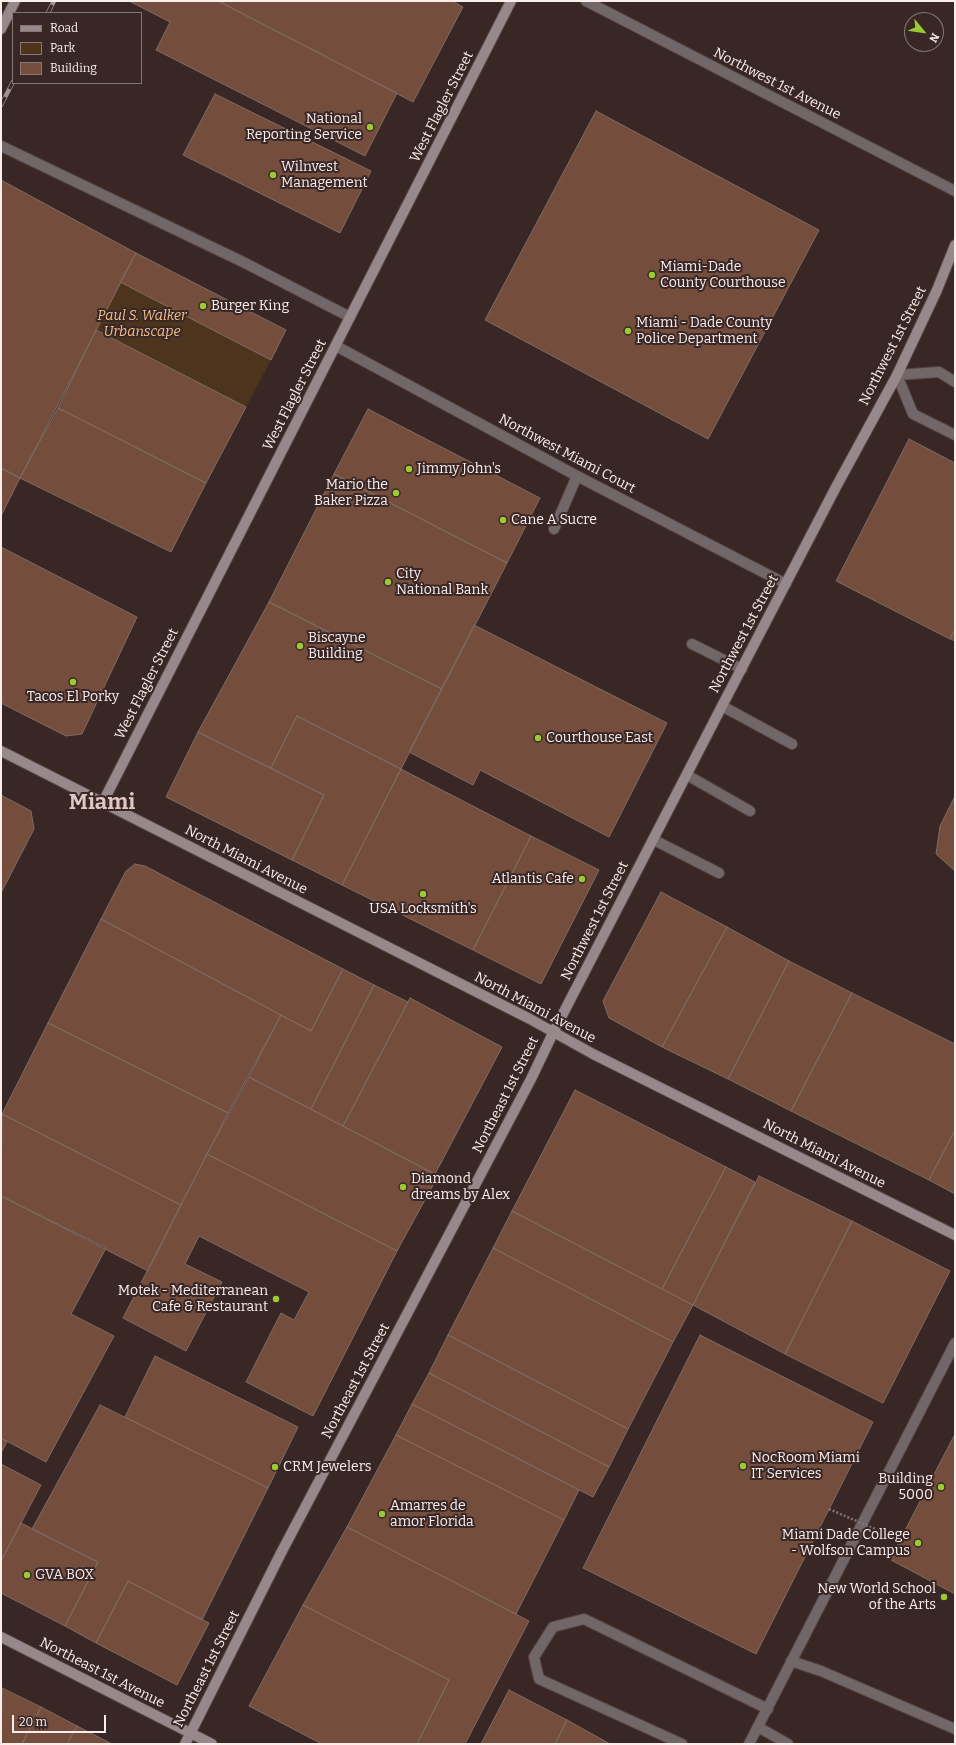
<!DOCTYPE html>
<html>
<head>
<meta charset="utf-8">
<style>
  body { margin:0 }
  #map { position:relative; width:956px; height:1745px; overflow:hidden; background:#392726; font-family:Bitter,serif }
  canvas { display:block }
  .frame { position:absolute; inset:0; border:2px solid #faeeed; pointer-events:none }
  .legend { position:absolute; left:12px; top:12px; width:130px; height:72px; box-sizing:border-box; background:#392726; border:1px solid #867776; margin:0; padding:5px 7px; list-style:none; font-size:12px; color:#faeeed }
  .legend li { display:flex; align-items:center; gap:8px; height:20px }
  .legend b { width:20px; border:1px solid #867776 }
  .north { position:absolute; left:904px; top:12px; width:40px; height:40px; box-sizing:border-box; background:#392726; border:1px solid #867776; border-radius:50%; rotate:119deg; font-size:11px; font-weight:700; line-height:16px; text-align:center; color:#faeeed }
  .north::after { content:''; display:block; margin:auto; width:14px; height:18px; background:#9bcb33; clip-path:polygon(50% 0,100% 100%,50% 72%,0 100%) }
  .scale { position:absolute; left:12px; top:1715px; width:94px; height:18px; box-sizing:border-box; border:2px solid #faeeed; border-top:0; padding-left:5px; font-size:12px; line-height:14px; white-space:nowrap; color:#faeeed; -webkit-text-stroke:3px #392726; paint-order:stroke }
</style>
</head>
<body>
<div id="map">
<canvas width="956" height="1745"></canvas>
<div class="frame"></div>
<ul class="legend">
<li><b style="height:5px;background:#97888b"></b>Road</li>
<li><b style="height:11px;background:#4d351d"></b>Park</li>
<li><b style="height:11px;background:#744d3d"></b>Building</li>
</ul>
<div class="north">N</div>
<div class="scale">20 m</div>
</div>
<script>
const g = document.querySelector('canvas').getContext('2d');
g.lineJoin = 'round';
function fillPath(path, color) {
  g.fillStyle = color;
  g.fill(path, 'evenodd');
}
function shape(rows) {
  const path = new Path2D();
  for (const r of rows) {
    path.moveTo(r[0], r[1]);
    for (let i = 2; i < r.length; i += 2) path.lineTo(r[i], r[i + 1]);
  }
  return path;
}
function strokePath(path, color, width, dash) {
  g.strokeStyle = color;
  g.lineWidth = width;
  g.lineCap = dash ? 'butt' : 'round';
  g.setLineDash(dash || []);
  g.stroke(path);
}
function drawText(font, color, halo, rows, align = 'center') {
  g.font = font + ' Bitter,serif';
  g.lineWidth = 4;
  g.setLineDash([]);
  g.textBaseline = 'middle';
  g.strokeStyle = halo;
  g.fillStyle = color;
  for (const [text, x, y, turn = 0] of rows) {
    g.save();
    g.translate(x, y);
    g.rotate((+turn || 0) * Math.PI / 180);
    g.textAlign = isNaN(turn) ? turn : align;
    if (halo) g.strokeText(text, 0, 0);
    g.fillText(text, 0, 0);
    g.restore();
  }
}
const green = shape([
  [120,282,271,360,246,407,96,330]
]);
const building = shape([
  [129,1,218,1,397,93,365,156,156,50,170,22,129,1],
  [218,1,452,1,463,7,413,102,218,1],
  [215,94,371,171,340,233,183,155,215,94],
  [596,111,819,230,708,439,485,320,596,111],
  [1,180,136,253,20,478,1,468,1,180],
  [136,253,286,330,271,360,120,282,136,253],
  [96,330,246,407,206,483,58,408,96,330],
  [58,408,206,483,171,552,20,478,58,408],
  [368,409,540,498,507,563,334,474,368,409],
  [909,439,955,463,955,629,950,639,836,581,909,439],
  [1,468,20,478,1,516,1,468],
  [334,474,507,563,442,689,269,602,334,474],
  [1,547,137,617,82,734,66,736,1,703,1,547],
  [269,602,442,689,401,769,297,716,271,768,198,732,269,602],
  [474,625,667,723,609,837,480,770,473,785,409,752,474,625],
  [955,629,955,641,950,639,955,629],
  [297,716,401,769,342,885,292,860,324,795,271,768,297,716],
  [198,732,324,795,292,860,166,797,198,732],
  [401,769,531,836,473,950,342,885,401,769],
  [1,795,31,811,34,829,1,893,1,795],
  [955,796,955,871,936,854,940,826,955,796],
  [531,836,599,870,541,984,473,950,531,836],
  [135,864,145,866,343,969,311,1031,101,919,126,871,135,864],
  [661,892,727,927,662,1047,609,1018,603,1001,661,892],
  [101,919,281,1015,228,1113,48,1023,101,919],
  [727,927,789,961,728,1079,662,1047,727,927],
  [789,961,852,993,791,1111,728,1079,789,961],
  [343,969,374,985,311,1109,249,1077,281,1015,311,1031,343,969],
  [374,985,408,1002,343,1126,311,1109,374,985],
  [852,993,955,1044,955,1130,929,1180,791,1111,852,993],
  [410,998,502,1047,435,1174,343,1126,410,998],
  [48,1023,228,1113,181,1205,2,1114,48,1023],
  [249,1077,438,1176,397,1251,207,1154,249,1077],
  [575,1090,726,1167,662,1289,512,1211,575,1090],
  [2,1114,181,1205,148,1271,1,1196,2,1114],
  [955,1130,955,1194,929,1180,955,1130],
  [207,1154,397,1251,313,1416,246,1382,281,1313,294,1320,309,1292,199,1236,185,1264,222,1282,186,1351,123,1318,207,1154],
  [726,1167,755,1182,693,1305,662,1289,726,1167],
  [759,1176,852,1221,785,1354,693,1305,759,1176],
  [1,1196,106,1248,71,1314,114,1336,46,1462,1,1438,1,1196],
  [512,1211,693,1305,673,1342,493,1248,512,1211],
  [852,1221,950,1271,883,1403,785,1354,852,1221],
  [493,1248,673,1342,628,1429,448,1335,493,1248],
  [448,1335,628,1429,609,1467,429,1373,448,1335],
  [700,1335,873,1422,756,1654,583,1568,700,1335],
  [155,1356,298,1427,268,1488,125,1417,155,1356],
  [429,1373,609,1467,593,1497,412,1404,429,1373],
  [412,1404,579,1490,564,1520,396,1435,412,1404],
  [100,1405,268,1488,202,1620,128,1581,96,1643,65,1626,98,1562,32,1529,100,1405],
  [955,1434,955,1594,891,1560,900,1540,955,1434],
  [396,1435,564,1520,516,1614,347,1527,396,1435],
  [1,1438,7,1442,1,1453,1,1438],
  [1,1464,41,1485,1,1561,1,1464],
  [21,1523,98,1562,65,1626,1,1593,1,1561,21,1523],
  [347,1527,529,1621,465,1744,417,1744,449,1680,303,1605,347,1527],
  [128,1581,209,1623,177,1685,96,1643,128,1581],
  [303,1605,449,1680,417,1744,322,1744,249,1706,303,1605],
  [2,1688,41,1707,22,1744,1,1744,2,1688],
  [509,1690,567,1720,555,1744,481,1744,509,1690],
  [41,1707,77,1726,67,1744,22,1744,41,1707],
  [567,1720,610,1744,555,1744,567,1720],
  [77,1726,112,1744,67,1744,77,1726]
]);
const service = shape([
  [1,146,243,262,350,317],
  [554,529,577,476],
  [692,644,742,669],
  [722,706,792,744],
  [687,775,750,811],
  [654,840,719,873],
  [791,1661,821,1671,955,1729],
  [758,1727,788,1744],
  [682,1744,539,1679,534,1657,553,1627,584,1619,768,1709]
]);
const minor = shape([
  [336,346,577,476,786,584]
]);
const tertiary = shape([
  [586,1,955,191],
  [955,382,939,372,897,375,913,414,955,435],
  [749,1744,955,1343]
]);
const secondary = shape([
  [1,29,15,1],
  [1,751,530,1019,593,1054,955,1235],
  [103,802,511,1],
  [1,1637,212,1744],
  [185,1744,281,1553,531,1079,553,1033,722,706,836,487,897,375,937,290,955,245]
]);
const rail = shape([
  [48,13,54,1],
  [1,105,13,82]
]);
const pathBridge = shape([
  [829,1509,900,1540]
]);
const markers = [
  [370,127,4,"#9bcb33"],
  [273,175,4,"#9bcb33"],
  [652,275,4,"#9bcb33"],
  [203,306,4,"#9bcb33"],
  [628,331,4,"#9bcb33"],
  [409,469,4,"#9bcb33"],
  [396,493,4,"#9bcb33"],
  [503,520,4,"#9bcb33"],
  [388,582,4,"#9bcb33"],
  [300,646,4,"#9bcb33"],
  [73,682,4,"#9bcb33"],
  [538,738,4,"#9bcb33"],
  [582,879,4,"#9bcb33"],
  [423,894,4,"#9bcb33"],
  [403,1187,4,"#9bcb33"],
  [276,1299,4,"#9bcb33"],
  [743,1466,4,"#9bcb33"],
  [275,1467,4,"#9bcb33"],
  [941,1487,4,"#9bcb33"],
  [382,1514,4,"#9bcb33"],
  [918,1543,4,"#9bcb33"],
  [27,1575,4,"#9bcb33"],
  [944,1597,4,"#9bcb33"]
];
const streetNames = [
  ["Northwest 1st Avenue",777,84,27],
  ["West Flagler Street",442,107,-63],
  ["Northwest 1st Street",893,346,-63],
  ["West Flagler Street",295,395,-63],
  ["Northwest Miami Court",567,454,28],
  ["Northwest 1st Street",744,634,-62],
  ["West Flagler Street",147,684,-63],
  ["North Miami Avenue",246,860,27],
  ["Northwest 1st Street",595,921,-63],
  ["North Miami Avenue",535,1008,28],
  ["Northeast 1st Street",506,1095,-63],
  ["North Miami Avenue",824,1154,27],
  ["Northeast 1st Street",356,1381,-62],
  ["Northeast 1st Street",207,1669,-63],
  ["Northeast 1st Avenue",102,1673,27]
];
const poiNames = [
  ["National",362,119,"right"],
  ["Reporting Service",362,135,"right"],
  ["Wilnvest",281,167],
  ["Management",281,183],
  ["Miami-Dade",660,267],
  ["County Courthouse",660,283],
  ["Burger King",211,306],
  ["Miami - Dade County",636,323],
  ["Police Department",636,339],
  ["Jimmy John's",417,469],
  ["Mario the",388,485,"right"],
  ["Baker Pizza",388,501,"right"],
  ["Cane A Sucre",511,520],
  ["City",396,574],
  ["National Bank",396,590],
  ["Biscayne",308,638],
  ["Building",308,654],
  ["Tacos El Porky",73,697,"center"],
  ["Courthouse East",546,738],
  ["Atlantis Cafe",574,879,"right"],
  ["USA Locksmith's",423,909,"center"],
  ["Diamond",411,1179],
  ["dreams by Alex",411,1195],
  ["Motek - Mediterranean",268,1291,"right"],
  ["Cafe & Restaurant",268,1307,"right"],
  ["NocRoom Miami",751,1458],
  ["IT Services",751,1474],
  ["CRM Jewelers",283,1467],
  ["Building",933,1479,"right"],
  ["5000",933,1495,"right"],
  ["Amarres de",390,1506],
  ["amor Florida",390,1522],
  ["Miami Dade College",910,1535,"right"],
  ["- Wolfson Campus",910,1551,"right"],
  ["GVA BOX",35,1575],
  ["New World School",936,1589,"right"],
  ["of the Arts",936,1605,"right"]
];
const parkNames = [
  ["Paul S. Walker",142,316],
  ["Urbanscape",142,332]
];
const townNames = [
  ["Miami",102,803]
];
fillPath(green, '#4d351d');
fillPath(building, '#744d3d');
strokePath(building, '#7f6c64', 1);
strokePath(service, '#544342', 12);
strokePath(minor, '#544342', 12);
strokePath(tertiary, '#544342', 12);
strokePath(secondary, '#544342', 12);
strokePath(service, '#716769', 10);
strokePath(minor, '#716769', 10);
strokePath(tertiary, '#716769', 10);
strokePath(secondary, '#97888b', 10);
strokePath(rail, '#a09291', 4.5);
strokePath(rail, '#392726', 3, [9]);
strokePath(pathBridge, '#837473', 2.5, [2, 2]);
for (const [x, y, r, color] of markers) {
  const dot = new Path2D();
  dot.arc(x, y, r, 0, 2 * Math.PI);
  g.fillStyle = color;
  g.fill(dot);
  strokePath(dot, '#392726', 1.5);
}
drawText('14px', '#faeeed', '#392726', streetNames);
drawText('14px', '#faeeed', '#392726', poiNames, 'left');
drawText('italic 14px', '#f3be8d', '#392726', parkNames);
drawText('bold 22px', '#dfc7c5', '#392726', townNames);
</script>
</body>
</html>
